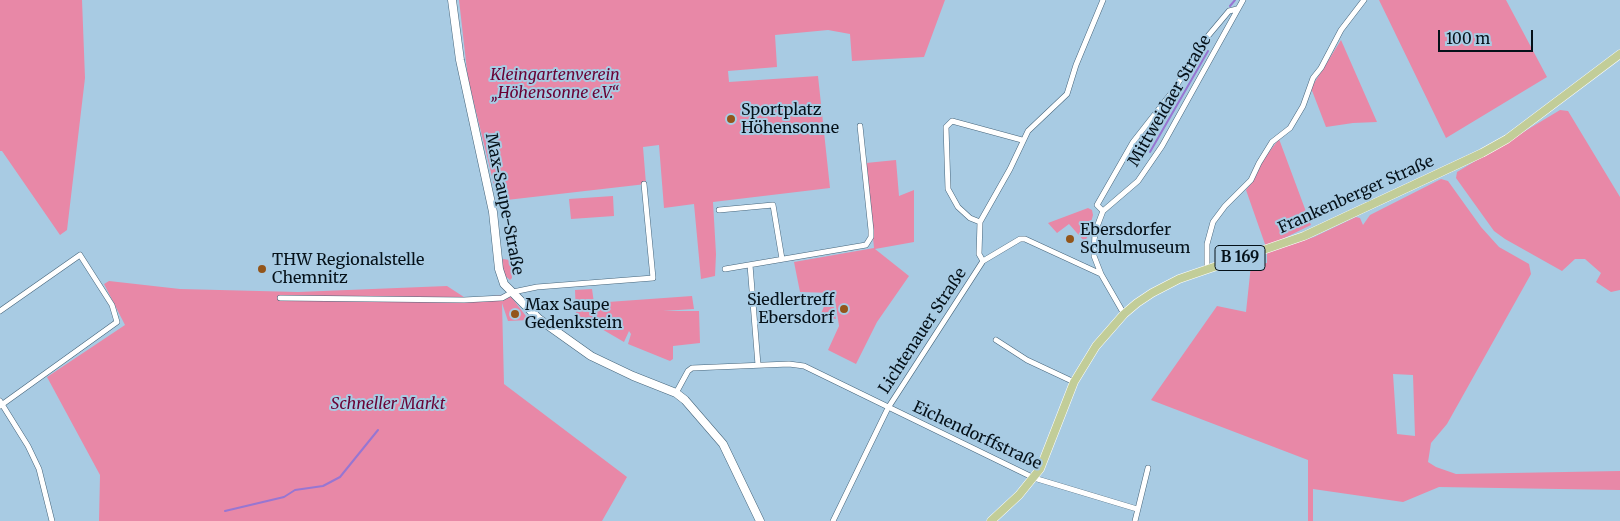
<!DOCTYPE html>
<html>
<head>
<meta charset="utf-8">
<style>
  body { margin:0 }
  #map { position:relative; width:1620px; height:521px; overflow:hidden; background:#a8cbe3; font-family:Merriweather,serif }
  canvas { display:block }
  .scale { position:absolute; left:1438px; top:30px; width:95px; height:22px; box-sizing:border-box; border:2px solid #051119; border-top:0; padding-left:6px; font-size:15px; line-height:18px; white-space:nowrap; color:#051119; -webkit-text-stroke:4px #a8cbe3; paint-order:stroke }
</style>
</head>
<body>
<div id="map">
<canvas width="1620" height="521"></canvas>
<div class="scale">100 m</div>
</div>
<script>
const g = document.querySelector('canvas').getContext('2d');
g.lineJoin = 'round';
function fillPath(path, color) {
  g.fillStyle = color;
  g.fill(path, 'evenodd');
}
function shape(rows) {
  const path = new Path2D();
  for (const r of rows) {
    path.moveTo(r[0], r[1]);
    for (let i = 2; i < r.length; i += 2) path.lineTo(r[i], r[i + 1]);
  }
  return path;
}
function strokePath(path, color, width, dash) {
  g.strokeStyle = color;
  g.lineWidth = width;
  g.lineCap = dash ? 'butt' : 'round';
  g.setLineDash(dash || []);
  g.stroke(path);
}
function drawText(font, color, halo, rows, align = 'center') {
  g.font = font + ' Merriweather,serif';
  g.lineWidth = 4;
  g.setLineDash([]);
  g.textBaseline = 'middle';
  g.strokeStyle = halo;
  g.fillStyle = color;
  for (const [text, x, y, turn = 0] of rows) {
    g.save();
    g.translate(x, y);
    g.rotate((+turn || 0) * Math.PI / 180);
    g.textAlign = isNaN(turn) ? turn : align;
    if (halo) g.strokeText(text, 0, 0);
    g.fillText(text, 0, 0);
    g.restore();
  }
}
const green = shape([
  [0,0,82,0,85,78,67,230,60,235,2,151,0,151],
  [459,0,945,0,924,57,852,61,850,34,828,30,775,35,777,67,728,71,729,82,818,76,830,188,713,202,716,254,715,276,701,279,694,204,664,208,659,145,643,147,646,184,498,201,468,79],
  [1379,0,1506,0,1547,77,1446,138],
  [1341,40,1377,122,1353,123,1326,127,1311,88],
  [1560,110,1568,111,1620,197,1620,290,1611,292,1596,282,1601,273,1585,259,1575,259,1562,271,1505,239,1494,231,1456,178,1457,172],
  [1279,139,1311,225,1266,247,1246,190,1253,181,1259,165],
  [896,160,899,196,914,190,914,242,875,249,909,276,877,322,856,364,828,350,839,326,834,293,800,292,794,262,874,248,866,163],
  [1441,179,1448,181,1481,227,1499,247,1529,264,1531,274,1447,424,1431,443,1428,462,1436,467,1456,474,1620,471,1620,490,1439,487,1403,502,1313,489,1313,521,1308,521,1308,460,1151,400,1217,306,1246,312,1251,265,1267,263,1267,253,1314,237,1356,217,1360,218,1363,225,1370,215],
  [1393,374,1413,375,1415,436,1397,434],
  [613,196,614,216,571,219,569,199],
  [1088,208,1092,210,1093,215,1087,238,1084,241,1069,224,1057,233,1048,223],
  [503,259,510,260,512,278,510,280,503,274,501,262],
  [109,281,180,289,298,292,447,286,467,299,509,294,529,320,508,321,502,303,504,384,627,477,602,521,99,521,100,475,47,377,125,325,104,284],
  [592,289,594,303,692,296,694,309,663,311,699,311,700,343,673,346,673,359,670,361,628,344,631,334,629,331,624,342,576,314,575,290],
  [825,304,834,307,836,319,820,316]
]);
const stream = shape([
  [1230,6,1235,0],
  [1150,152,1208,51],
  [225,511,284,497,295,490,323,486,340,477,378,430]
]);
const street = shape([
  [719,210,773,205,782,259],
  [1103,211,1097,205,1133,142,1173,91,1208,36,1229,11,1237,9],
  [980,222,970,218,958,207,948,189,946,127,952,121,1022,140],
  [983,261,979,254,980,222,1010,169,1028,131,1067,94,1076,65,1103,0],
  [750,265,758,365],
  [725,269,866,245,871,237,871,230,860,126],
  [1207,269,1207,244,1213,222,1225,206,1251,180,1259,163,1272,142,1290,128,1303,106,1313,78,1321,68,1341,30,1364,0],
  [280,298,464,300,502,298,513,292,537,287,653,278,644,184],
  [0,311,80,255,112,305,117,322,0,406],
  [1124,314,1101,274,1094,256,1095,232,1103,211,1138,181,1162,146,1243,0],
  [996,340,1027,360,1074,382],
  [676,393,688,371,692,368,789,364,804,366,1034,478,1137,509],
  [0,401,28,446,39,469,52,521],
  [833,521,888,408,983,261,1020,239,1025,239,1101,274],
  [1135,521,1148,468]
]);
const secondary = shape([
  [452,0,460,60,493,212,499,269,504,284,539,319,591,356,633,376,676,393,685,400,723,444,760,521]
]);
const primary = shape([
  [991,521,1019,495,1040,469,1074,382,1096,346,1124,314,1137,303,1152,293,1179,279,1304,236,1482,153,1507,139,1620,54]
]);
const markers = [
  [731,119,5,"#93551a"],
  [1070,239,5,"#93551a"],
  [262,269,5,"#93551a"],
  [844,309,5,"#93551a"],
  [515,314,5,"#93551a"]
];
const shields = [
  [1240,258,50]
];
const shieldNames = [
  ["B 169",1240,258]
];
const parkNames = [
  ["Kleingartenverein",555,75],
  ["„Höhensonne e.V.“",555,93],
  ["Schneller Markt",388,404]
];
const streetNames = [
  ["Mittweidaer Straße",1170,101,-60],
  ["Frankenberger Straße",1356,195,-24],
  ["Max-Saupe-Straße",504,204,79],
  ["Lichtenauer Straße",923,331,-57],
  ["Eichendorffstraße",977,436,25]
];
const poiNames = [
  ["Sportplatz",741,110],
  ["Höhensonne",741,128],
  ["Ebersdorfer",1080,230],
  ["Schulmuseum",1080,248],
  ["THW Regionalstelle",272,260],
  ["Chemnitz",272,278],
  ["Siedlertreff",834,300,"right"],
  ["Ebersdorf",834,318,"right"],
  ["Max Saupe",525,305],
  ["Gedenkstein",525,323]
];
fillPath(green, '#e888a7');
strokePath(stream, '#9776d2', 2);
strokePath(street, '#46657b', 6);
strokePath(secondary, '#46657b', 9);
strokePath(primary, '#fff', 9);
strokePath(street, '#fff', 5);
strokePath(secondary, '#fff', 8);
strokePath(primary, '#c2cd98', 8);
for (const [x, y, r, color] of markers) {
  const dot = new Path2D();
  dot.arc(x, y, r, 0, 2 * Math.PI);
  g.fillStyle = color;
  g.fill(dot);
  strokePath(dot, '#a8cbe3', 2);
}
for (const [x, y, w] of shields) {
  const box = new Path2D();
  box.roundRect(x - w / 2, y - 12.5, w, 25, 4);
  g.fillStyle = '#a8cbe3';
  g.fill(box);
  strokePath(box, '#051119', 1);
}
drawText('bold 15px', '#051119', null, shieldNames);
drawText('italic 16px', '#690335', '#a8cbe3', parkNames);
drawText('16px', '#051119', '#a8cbe3', streetNames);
drawText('16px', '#051119', '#a8cbe3', poiNames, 'left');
</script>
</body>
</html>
